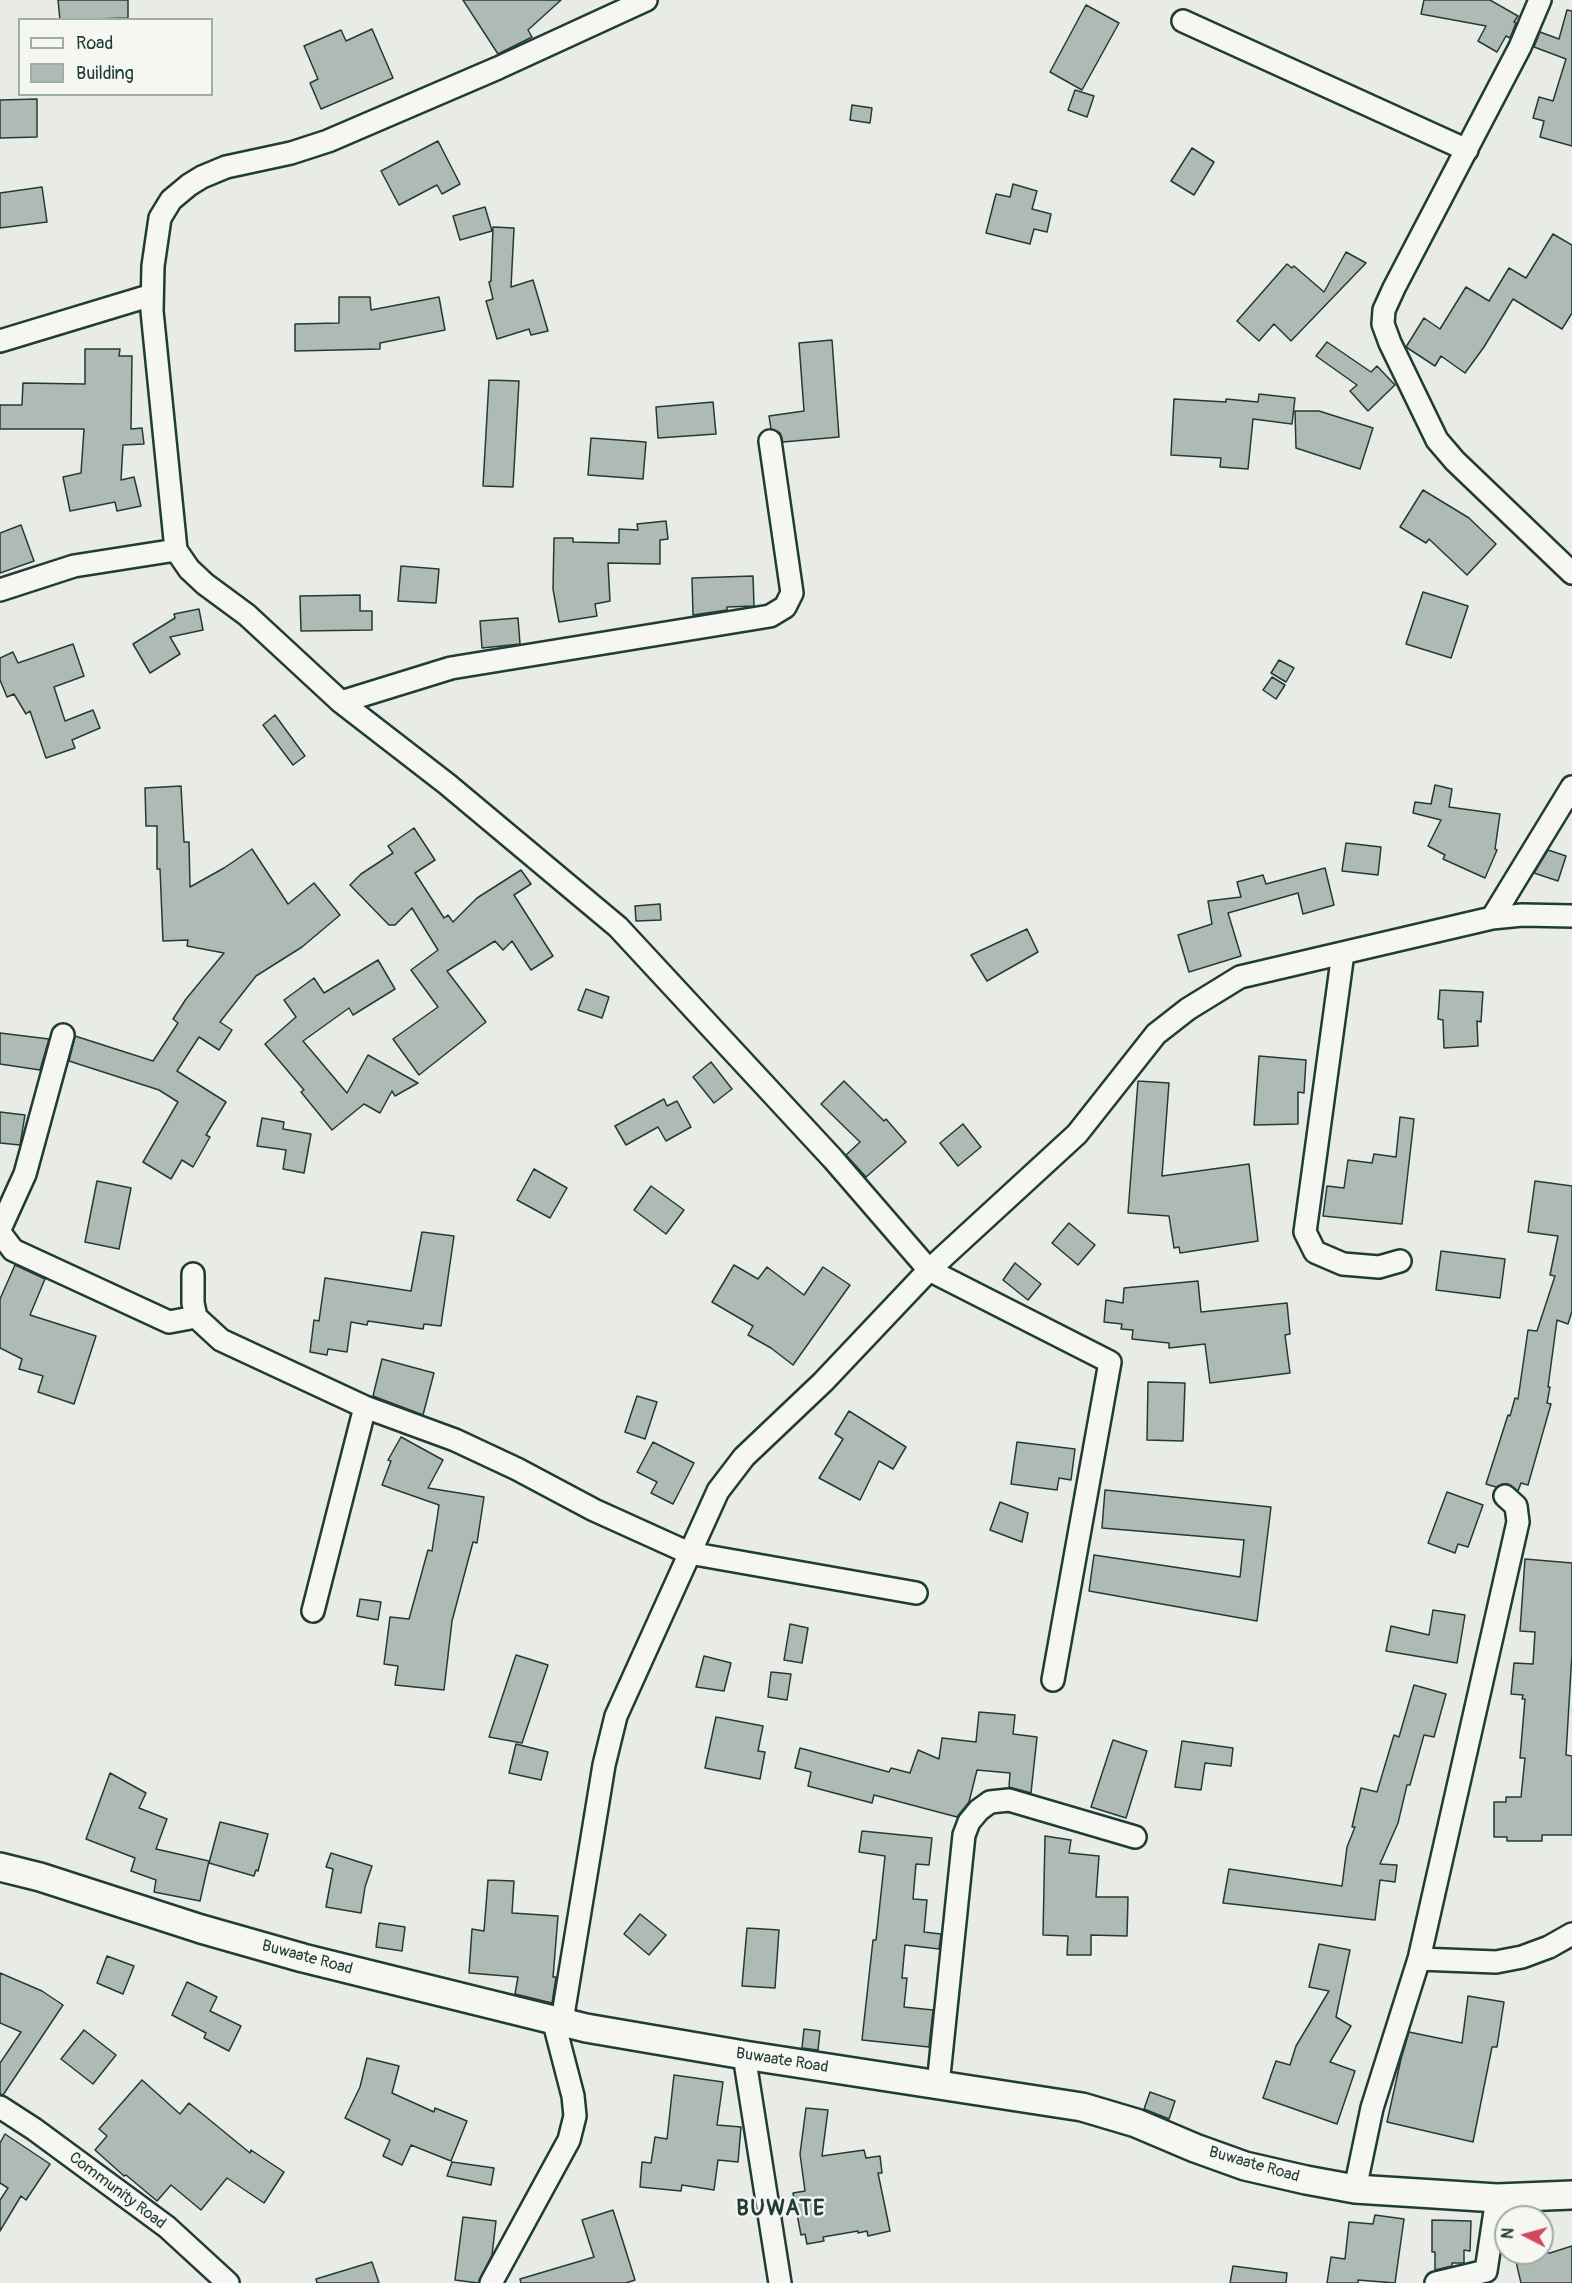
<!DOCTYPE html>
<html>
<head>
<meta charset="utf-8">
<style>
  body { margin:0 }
  #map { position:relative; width:1572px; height:2283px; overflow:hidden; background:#e9ebe7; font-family:Pangolin,sans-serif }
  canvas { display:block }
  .legend { position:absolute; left:18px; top:18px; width:195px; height:78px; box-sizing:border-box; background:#f6f6f2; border:2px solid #a0aca6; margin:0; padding:8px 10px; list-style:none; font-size:18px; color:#1f3d34 }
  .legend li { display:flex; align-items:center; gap:12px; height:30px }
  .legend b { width:30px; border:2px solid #a0aca6 }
  .north { position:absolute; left:1494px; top:2205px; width:60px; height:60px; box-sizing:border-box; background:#f6f6f2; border:2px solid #a0aca6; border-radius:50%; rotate:276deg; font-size:16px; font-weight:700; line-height:24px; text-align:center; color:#1f3d34 }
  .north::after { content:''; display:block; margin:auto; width:21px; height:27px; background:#d1495b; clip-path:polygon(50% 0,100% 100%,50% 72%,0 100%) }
</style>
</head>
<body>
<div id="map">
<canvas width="1572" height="2283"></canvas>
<ul class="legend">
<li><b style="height:8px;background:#f6f6f2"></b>Road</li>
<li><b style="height:16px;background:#b0bab5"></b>Building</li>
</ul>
<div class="north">N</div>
</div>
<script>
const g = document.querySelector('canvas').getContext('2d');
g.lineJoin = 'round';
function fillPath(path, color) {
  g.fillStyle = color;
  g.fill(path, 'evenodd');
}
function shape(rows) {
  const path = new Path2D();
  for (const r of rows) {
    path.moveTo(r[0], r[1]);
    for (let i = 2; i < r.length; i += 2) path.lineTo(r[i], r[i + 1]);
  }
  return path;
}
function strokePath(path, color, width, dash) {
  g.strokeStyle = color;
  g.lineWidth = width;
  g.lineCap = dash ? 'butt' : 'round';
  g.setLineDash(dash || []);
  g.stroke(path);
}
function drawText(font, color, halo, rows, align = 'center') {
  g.font = font + ' Pangolin,sans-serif';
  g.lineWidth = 4.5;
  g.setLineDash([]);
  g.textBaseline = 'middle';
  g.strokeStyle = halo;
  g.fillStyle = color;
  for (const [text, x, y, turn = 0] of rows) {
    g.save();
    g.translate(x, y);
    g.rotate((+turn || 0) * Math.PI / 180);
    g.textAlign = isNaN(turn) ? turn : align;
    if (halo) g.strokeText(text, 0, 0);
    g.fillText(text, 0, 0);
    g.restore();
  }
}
const building = shape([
  [58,0,128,0,128,18,60,20,58,0],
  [463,0,561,0,528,30,532,37,498,54,463,0],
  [1424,0,1490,0,1518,16,1514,22,1516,23,1510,38,1506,36,1497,52,1478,41,1486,26,1421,14,1424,0],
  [1086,5,1119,23,1082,90,1050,72,1086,5],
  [1567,10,1572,11,1572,146,1540,137,1544,121,1533,118,1539,97,1553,101,1566,59,1534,47,1540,32,1559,39,1567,10],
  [372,29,393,78,321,109,310,83,318,79,304,46,341,30,346,41,372,29],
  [1075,90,1094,96,1087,117,1068,110,1075,90],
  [37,99,37,137,0,138,0,100,37,99],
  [852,105,872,108,870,123,850,120,852,105],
  [438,141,460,184,442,194,437,185,399,205,381,171,438,141],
  [1192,148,1214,162,1194,195,1171,181,1192,148],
  [1013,184,1037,191,1032,209,1051,214,1047,232,1034,229,1030,244,986,233,996,194,1010,197,1013,184],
  [42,187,47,222,0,228,0,193,42,187],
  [485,207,492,231,460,240,453,216,485,207],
  [493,227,514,228,511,287,533,280,548,331,531,335,529,329,497,339,486,301,493,299,489,282,491,281,493,227],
  [1553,234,1572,245,1572,313,1562,329,1513,299,1484,347,1465,373,1441,356,1435,366,1406,347,1424,318,1440,329,1466,287,1489,301,1509,268,1526,278,1553,234],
  [1346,252,1366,263,1291,341,1274,324,1259,341,1237,321,1287,264,1292,268,1294,266,1324,292,1346,252],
  [339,297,370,297,371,310,439,297,445,330,380,343,380,349,295,351,295,324,339,323,339,297],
  [832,340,839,437,783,442,780,433,771,429,769,416,804,411,799,343,832,340],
  [1327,342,1371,372,1377,366,1395,385,1368,411,1350,391,1357,385,1316,356,1327,342],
  [85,349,120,349,119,356,132,356,131,429,142,428,144,444,123,445,121,480,134,477,141,506,117,511,115,502,70,511,63,477,81,473,84,429,0,429,0,405,22,405,23,383,85,384,85,349],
  [489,380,519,381,513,487,483,486,489,380],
  [1259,394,1295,398,1292,424,1253,419,1248,469,1220,467,1221,458,1171,455,1174,399,1226,402,1226,399,1258,402,1259,394],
  [713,402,716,434,658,438,656,407,713,402],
  [1295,411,1319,411,1373,428,1360,469,1296,448,1295,411],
  [591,438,646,442,643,479,588,475,591,438],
  [1423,490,1469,518,1496,544,1467,575,1429,539,1426,543,1400,527,1423,490],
  [666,521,668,539,660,540,660,564,608,563,610,601,595,604,597,616,559,622,553,589,554,538,573,538,573,542,619,543,619,529,638,530,637,524,666,521],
  [21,525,34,561,0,573,0,533,21,525],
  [401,566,439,569,436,603,398,601,401,566],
  [753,576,754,606,727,607,727,610,693,615,692,578,753,576],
  [1423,592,1468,606,1451,658,1406,644,1423,592],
  [360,595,360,611,372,611,372,630,301,631,300,596,360,595],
  [199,609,203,630,170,637,180,654,150,673,133,644,175,618,174,614,199,609],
  [518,618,520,644,482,648,480,621,518,618],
  [73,644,84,676,54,687,65,721,93,710,100,728,72,740,75,748,46,758,30,711,26,714,14,694,7,697,0,680,0,658,13,652,18,663,73,644],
  [1279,660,1294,668,1286,682,1271,673,1279,660],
  [1272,677,1285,685,1276,699,1263,690,1272,677],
  [275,715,305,756,293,765,263,725,275,715],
  [1435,785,1452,789,1449,807,1500,814,1495,849,1497,850,1485,878,1443,859,1445,855,1428,846,1441,820,1413,813,1415,802,1431,804,1435,785],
  [181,786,184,842,189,842,190,887,224,868,252,849,288,904,314,883,340,915,302,947,256,976,220,1022,232,1030,219,1050,199,1037,177,1071,226,1102,206,1135,210,1137,193,1167,182,1160,171,1179,143,1162,178,1102,159,1090,69,1061,75,1036,153,1061,178,1023,173,1019,186,999,224,953,187,946,188,940,163,941,160,869,157,869,157,826,146,826,145,788,181,786],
  [414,828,435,860,415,873,444,918,448,915,453,922,477,898,521,870,531,884,514,895,553,956,531,970,512,941,503,950,495,941,447,971,486,1022,419,1075,393,1039,438,1007,411,970,438,950,412,908,395,925,389,925,350,885,361,874,393,853,388,846,414,828],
  [1346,843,1381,847,1378,875,1342,871,1346,843],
  [1548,850,1566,856,1558,881,1534,873,1548,850],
  [1325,868,1334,905,1303,914,1298,893,1228,913,1241,956,1189,972,1178,935,1212,924,1208,901,1241,897,1237,882,1263,875,1266,884,1325,868],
  [660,904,661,920,636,921,635,906,660,904],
  [1027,929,1038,952,987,981,971,955,1027,929],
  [378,960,395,989,353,1015,349,1008,303,1041,347,1093,368,1055,418,1083,395,1096,392,1091,380,1113,364,1104,332,1130,301,1092,304,1090,265,1044,296,1017,284,1000,314,978,324,993,378,960],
  [586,989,609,997,602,1018,578,1010,586,989],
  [1440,990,1483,992,1481,1022,1477,1021,1478,1046,1444,1048,1443,1020,1438,1019,1440,990],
  [0,1033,49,1039,40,1070,0,1064,0,1033],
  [1259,1056,1306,1060,1304,1093,1298,1092,1298,1124,1254,1125,1259,1056],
  [711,1062,732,1089,714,1103,693,1077,711,1062],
  [844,1081,884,1121,886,1119,906,1142,866,1177,846,1155,860,1142,821,1104,844,1081],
  [1138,1081,1169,1083,1162,1176,1249,1164,1258,1241,1180,1253,1179,1247,1174,1248,1169,1216,1128,1213,1138,1081],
  [664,1099,667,1106,677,1101,691,1127,666,1141,658,1127,626,1145,615,1126,664,1099],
  [0,1112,25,1115,20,1145,0,1143,0,1112],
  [1400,1117,1414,1119,1402,1224,1323,1216,1327,1186,1344,1188,1348,1160,1372,1163,1374,1154,1396,1157,1400,1117],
  [262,1118,284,1122,283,1129,311,1134,304,1173,283,1169,286,1150,257,1146,262,1118],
  [963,1124,981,1147,958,1166,940,1143,963,1124],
  [534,1169,567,1188,550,1218,517,1200,534,1169],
  [97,1181,131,1188,119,1249,85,1242,97,1181],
  [1535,1181,1572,1186,1572,1311,1568,1324,1557,1320,1548,1387,1550,1387,1547,1403,1551,1404,1528,1485,1521,1483,1518,1491,1507,1484,1496,1487,1486,1484,1508,1415,1510,1416,1515,1398,1518,1399,1528,1330,1537,1331,1555,1276,1550,1275,1558,1236,1528,1232,1535,1181],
  [651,1186,684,1210,666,1234,634,1210,651,1186],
  [1069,1223,1095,1245,1078,1265,1052,1243,1069,1223],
  [422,1232,454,1236,441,1326,424,1324,423,1329,368,1321,367,1325,351,1322,347,1352,328,1349,327,1355,310,1352,314,1320,319,1321,325,1278,411,1291,422,1232],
  [1441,1251,1505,1259,1500,1298,1436,1290,1441,1251],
  [1015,1263,1041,1284,1028,1300,1003,1280,1015,1263],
  [15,1265,45,1279,30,1315,96,1336,74,1404,38,1392,43,1376,19,1369,22,1359,0,1348,0,1299,15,1265],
  [734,1265,758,1279,767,1267,804,1295,823,1267,850,1285,793,1365,771,1348,748,1335,753,1326,712,1302,734,1265],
  [1198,1281,1201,1312,1287,1303,1290,1334,1285,1335,1290,1373,1210,1383,1205,1344,1169,1348,1169,1343,1132,1339,1133,1330,1121,1329,1122,1324,1104,1322,1106,1300,1123,1303,1124,1288,1198,1281],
  [382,1359,434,1373,423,1415,373,1396,382,1359],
  [1148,1382,1185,1383,1183,1441,1147,1440,1148,1382],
  [637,1396,657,1402,645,1439,625,1432,637,1396],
  [849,1411,906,1447,893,1469,879,1461,860,1500,819,1478,843,1439,835,1434,849,1411],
  [401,1437,443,1460,428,1488,484,1497,477,1543,473,1542,452,1621,444,1690,395,1685,398,1666,384,1664,390,1617,409,1619,428,1550,432,1551,439,1505,382,1485,391,1461,388,1460,401,1437],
  [653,1442,694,1463,673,1504,651,1493,657,1482,637,1472,653,1442],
  [1017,1442,1075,1449,1071,1480,1059,1478,1057,1490,1011,1484,1017,1442],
  [1105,1490,1271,1507,1257,1621,1089,1591,1094,1555,1240,1577,1244,1540,1102,1528,1105,1490],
  [1447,1492,1483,1505,1468,1547,1458,1544,1455,1553,1428,1543,1447,1492],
  [1000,1502,1028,1513,1022,1542,990,1530,1000,1502],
  [1525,1559,1572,1563,1572,1653,1566,1755,1572,1756,1572,1835,1542,1835,1542,1841,1507,1841,1507,1837,1494,1837,1494,1802,1506,1802,1506,1797,1521,1797,1525,1758,1520,1758,1525,1699,1522,1699,1523,1695,1511,1694,1514,1663,1533,1664,1535,1632,1520,1631,1525,1559],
  [360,1599,381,1602,378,1620,357,1616,360,1599],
  [1433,1610,1465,1615,1457,1663,1386,1651,1391,1626,1429,1635,1433,1610],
  [790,1624,808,1628,802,1663,784,1660,790,1624],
  [516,1655,548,1665,522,1743,489,1737,516,1655],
  [704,1656,731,1663,724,1691,696,1687,704,1656],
  [771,1672,791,1674,787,1700,768,1697,771,1672],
  [1414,1685,1446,1694,1434,1737,1424,1735,1410,1785,1407,1785,1398,1823,1380,1864,1397,1865,1395,1882,1380,1880,1375,1920,1223,1903,1229,1869,1342,1886,1347,1847,1355,1827,1352,1827,1361,1788,1377,1792,1394,1735,1399,1737,1414,1685],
  [979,1712,1015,1715,1013,1734,1037,1737,1031,1793,1009,1787,1010,1773,977,1770,969,1802,957,1817,874,1795,872,1803,808,1786,811,1772,795,1768,800,1748,889,1772,891,1768,910,1773,918,1750,939,1759,942,1738,976,1742,979,1712],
  [716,1717,763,1726,758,1751,765,1752,760,1779,705,1768,716,1717],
  [1113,1740,1147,1751,1126,1818,1091,1807,1113,1740],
  [1182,1741,1233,1748,1231,1766,1205,1763,1201,1790,1175,1787,1182,1741],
  [516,1744,548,1752,541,1780,509,1773,516,1744],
  [110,1773,146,1793,139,1808,167,1819,156,1849,209,1861,200,1901,154,1892,156,1880,131,1871,135,1858,86,1839,110,1773],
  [220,1822,268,1834,258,1871,256,1870,254,1876,209,1863,220,1822],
  [862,1831,932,1838,929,1865,916,1864,913,1899,927,1900,924,1932,941,1934,939,1949,905,1945,902,1978,907,1978,904,2007,933,2010,929,2047,862,2040,873,1940,876,1940,885,1856,859,1852,862,1831],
  [1045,1836,1071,1840,1069,1853,1099,1856,1096,1897,1128,1897,1127,1936,1091,1935,1091,1955,1067,1955,1068,1936,1043,1935,1045,1836],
  [331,1853,372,1866,365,1887,361,1913,326,1907,333,1869,326,1867,331,1853],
  [488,1880,514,1881,512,1913,558,1916,553,1977,556,1977,552,2003,515,1994,518,1977,469,1973,472,1929,484,1931,488,1880],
  [640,1914,666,1935,649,1955,624,1934,640,1914],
  [379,1923,405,1927,402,1951,376,1947,379,1923],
  [747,1928,779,1930,775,1988,742,1986,747,1928],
  [1319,1944,1350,1950,1336,2017,1351,2026,1330,2062,1355,2071,1337,2124,1263,2098,1276,2061,1290,2065,1296,2046,1329,1991,1309,1987,1319,1944],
  [107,1956,134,1966,123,1994,97,1983,107,1956],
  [0,1973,42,1991,63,2005,3,2095,0,2094,0,2063,21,2032,0,2023,0,1973],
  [187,1982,217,1997,210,2011,241,2026,229,2051,204,2038,206,2033,172,2015,187,1982],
  [1468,1996,1504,2002,1497,2047,1492,2047,1473,2142,1387,2122,1401,2059,1409,2032,1462,2043,1468,1996],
  [804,2029,820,2031,818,2050,802,2048,804,2029],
  [84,2030,116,2055,93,2084,61,2059,84,2030],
  [367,2058,399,2066,392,2093,434,2112,435,2108,467,2121,451,2161,411,2145,402,2165,383,2156,390,2140,345,2118,360,2087,367,2058],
  [674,2075,723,2082,717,2125,741,2127,738,2162,718,2160,714,2190,682,2185,681,2191,640,2187,642,2162,651,2163,655,2137,667,2139,674,2075],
  [142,2080,180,2114,189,2103,250,2153,251,2150,284,2172,264,2203,227,2178,201,2210,171,2185,157,2201,126,2175,124,2176,95,2150,107,2136,99,2129,142,2080],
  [1150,2092,1175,2101,1169,2119,1144,2109,1150,2092],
  [806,2108,828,2110,822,2156,864,2150,866,2158,880,2156,882,2173,878,2173,890,2231,868,2236,867,2231,858,2233,858,2231,823,2237,824,2241,807,2244,805,2234,801,2235,793,2193,805,2191,800,2154,806,2108],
  [5,2134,50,2164,26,2200,21,2196,0,2231,0,2200,8,2188,0,2183,0,2143,5,2134],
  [452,2162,494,2168,491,2185,447,2176,452,2162],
  [613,2210,635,2280,626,2283,521,2283,520,2279,594,2257,582,2220,613,2210],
  [1375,2215,1404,2219,1395,2283,1358,2280,1358,2283,1327,2283,1331,2257,1345,2259,1349,2222,1373,2224,1375,2215],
  [463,2217,496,2221,492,2255,478,2283,455,2280,463,2217],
  [1432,2220,1471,2221,1470,2251,1464,2250,1464,2263,1452,2263,1452,2266,1435,2270,1435,2252,1432,2252,1432,2220],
  [1572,2246,1572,2283,1521,2283,1514,2253,1550,2253,1572,2246],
  [372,2262,379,2283,317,2283,316,2279,372,2262],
  [1233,2266,1287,2273,1286,2283,1230,2283,1233,2266]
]);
const minor = shape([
  [646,0,498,68,328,141,291,153,226,167,202,177,189,185,171,200,160,218,153,266,152,311,176,550,189,569,205,584,247,615,341,702,447,784,618,927,833,1159,929,1270,1110,1362,1053,1680],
  [1540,0,1520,47,1394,288,1384,310,1383,324,1390,343,1437,440,1455,461,1572,573],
  [1183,21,1467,150],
  [0,341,152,295],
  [0,590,74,566,176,550],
  [341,702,451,668,770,616,785,607,792,593,770,441],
  [1492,918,1572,787],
  [1343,953,1305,1232,1315,1252,1343,1264,1379,1267,1400,1261],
  [0,1229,25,1174,63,1035],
  [0,1233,13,1250,169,1322,196,1317],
  [193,1274,193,1303,196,1317,221,1340,365,1407,455,1440,517,1469,594,1510,689,1553,916,1593],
  [313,1611,365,1407],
  [1419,1959,1496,1962,1522,1957,1549,1947,1572,1934],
  [562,2021,604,1765,616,1716,718,1491,744,1457,823,1382,929,1270,1077,1134,1156,1034,1188,1009,1240,977,1492,918,1522,915,1572,916],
  [744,2055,780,2283],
  [938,2085,964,1835,969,1822,979,1810,990,1802,1009,1800,1135,1837],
  [0,2107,34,2129,167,2227,228,2283],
  [1355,2189,1372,2108,1419,1959,1518,1522,1516,1506,1505,1496],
  [491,2283,569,2140,575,2116,573,2096,553,2019],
  [1436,2283,1486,2271,1497,2198]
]);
const tertiary = shape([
  [0,1867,40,1877,201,1929,303,1958,586,2028,744,2055,1082,2107,1136,2123,1195,2148,1245,2166,1306,2180,1355,2189,1497,2198,1572,2195]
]);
const streetNames = [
  ["Buwaate Road",307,1958,15],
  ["Buwaate Road",782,2061,9],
  ["Buwaate Road",1254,2165,16],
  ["Community Road",117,2191,37]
];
const districtNames = [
  ["BUWATE",781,2209]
];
fillPath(building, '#b0bab5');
strokePath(building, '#1f3d34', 1.5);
strokePath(minor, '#1f3d34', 26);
strokePath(tertiary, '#1f3d34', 32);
strokePath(minor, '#f6f6f2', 21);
strokePath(tertiary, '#f6f6f2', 27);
drawText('16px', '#1f3d34', '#f6f6f2', streetNames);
g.letterSpacing = '1.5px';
drawText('bold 22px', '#1f3d34', '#f6f6f2', districtNames);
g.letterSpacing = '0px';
</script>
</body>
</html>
